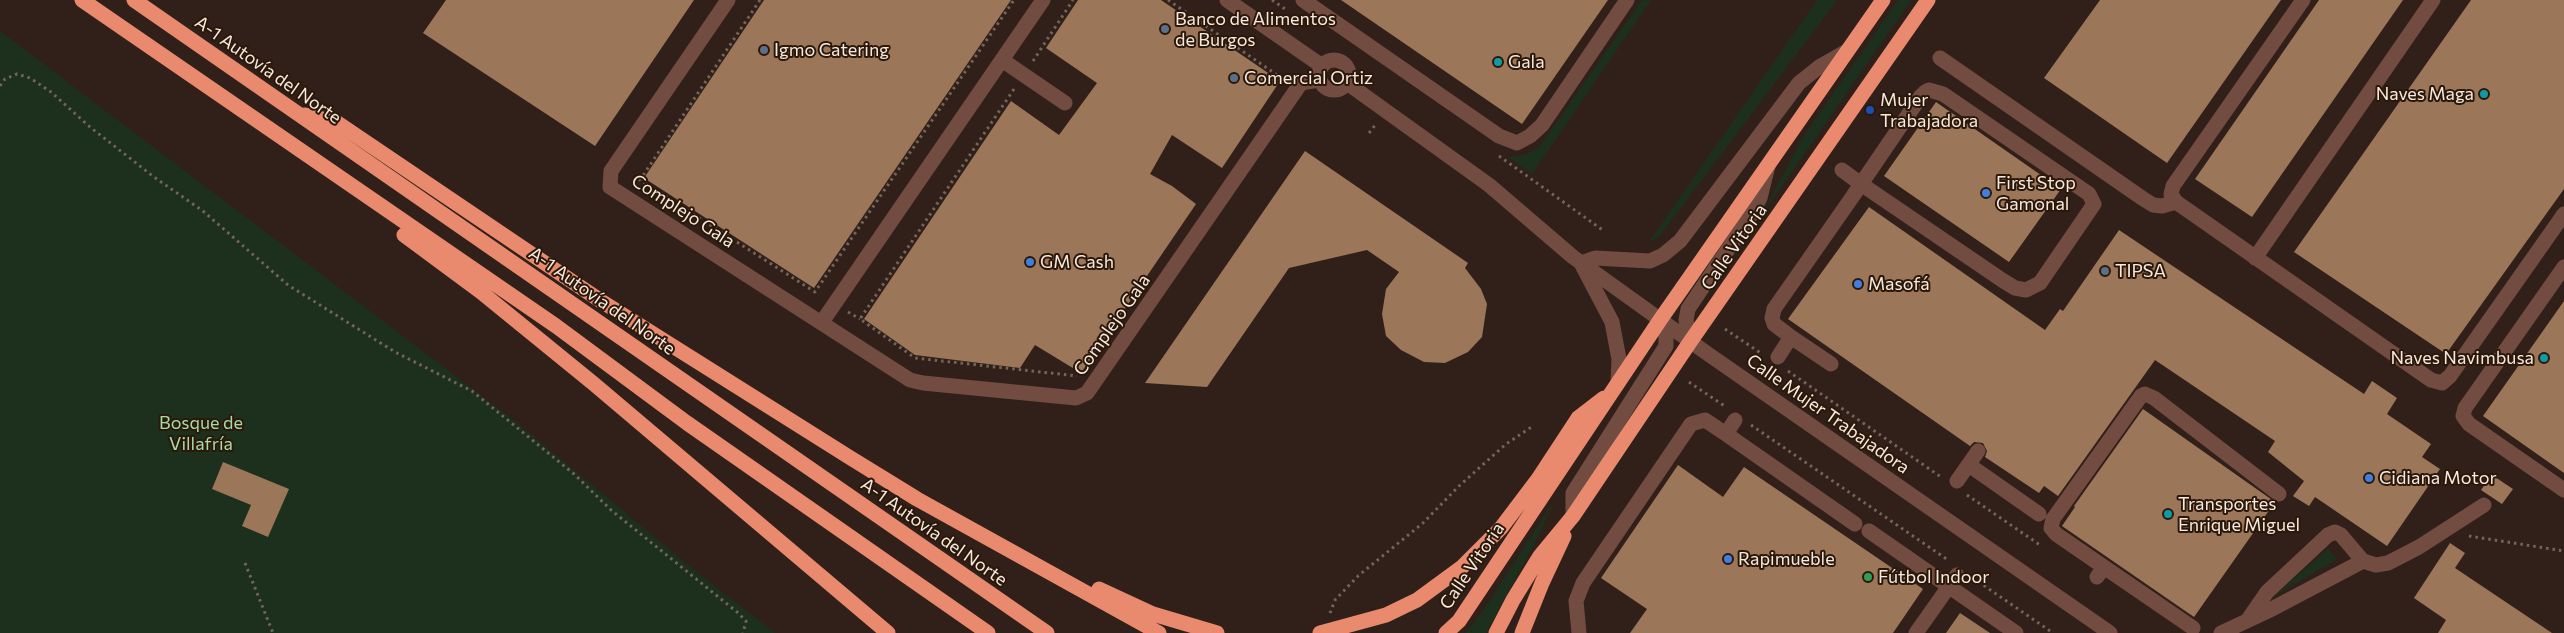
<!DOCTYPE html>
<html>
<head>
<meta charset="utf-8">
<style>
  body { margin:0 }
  canvas { display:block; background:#2b1809 }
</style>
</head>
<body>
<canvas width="2564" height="633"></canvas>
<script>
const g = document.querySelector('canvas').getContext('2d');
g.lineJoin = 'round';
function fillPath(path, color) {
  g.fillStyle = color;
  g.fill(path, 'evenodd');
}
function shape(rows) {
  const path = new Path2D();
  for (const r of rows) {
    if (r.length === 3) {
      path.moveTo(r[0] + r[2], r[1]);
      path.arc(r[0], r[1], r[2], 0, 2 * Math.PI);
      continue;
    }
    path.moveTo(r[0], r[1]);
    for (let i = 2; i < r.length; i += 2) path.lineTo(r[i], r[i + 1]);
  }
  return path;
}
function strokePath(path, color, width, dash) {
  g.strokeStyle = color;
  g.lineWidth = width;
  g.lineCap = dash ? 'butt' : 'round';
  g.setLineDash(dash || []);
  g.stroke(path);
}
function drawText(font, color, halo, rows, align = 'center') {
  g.font = font + ' Commissioner,sans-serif';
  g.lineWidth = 4;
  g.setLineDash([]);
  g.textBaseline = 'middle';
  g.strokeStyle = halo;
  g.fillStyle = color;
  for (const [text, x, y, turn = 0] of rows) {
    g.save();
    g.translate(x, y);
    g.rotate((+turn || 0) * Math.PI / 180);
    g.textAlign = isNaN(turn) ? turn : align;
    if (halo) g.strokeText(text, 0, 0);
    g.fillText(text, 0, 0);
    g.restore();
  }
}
const industrial = shape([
  [0,0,2564,0,2564,633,0,633]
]);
const green = shape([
  [1642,0,1651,0,1532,174,1508,157,1525,155,1540,146],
  [1817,0,1837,0,1658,238,1649,242],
  [1898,0,1911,0,1759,219,1804,136],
  [0,31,515,421,688,565,775,633,0,633],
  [1554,501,1539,535,1486,633,1466,633,1484,610],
  [2328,549,2337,559,2273,597]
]);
const building = shape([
  [446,0,694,0,595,146,423,33],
  [764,0,1011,0,814,288,644,178],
  [1078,0,1161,0,1280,81,1222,168,1172,135,1150,174,1172,186,1196,204,1081,373,1035,345,1020,368,915,355,864,319,1011,101,1059,135,1097,83,1046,48],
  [1341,0,1608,0,1522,124],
  [2100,0,2281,0,2167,163,2044,78],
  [2319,0,2403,0,2252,217,2195,179],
  [2471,0,2564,0,2564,189,2446,354,2294,252],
  [1936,102,2061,189,2009,262,1884,176],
  [1305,151,1468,263,1465,268,1481,289,1487,304,1482,337,1468,352,1445,363,1424,362,1401,350,1386,336,1382,314,1386,289,1399,272,1367,250,1289,268,1207,387,1145,383],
  [1869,207,2045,330,2060,309,2063,311,2119,230,2364,394,2372,381,2397,398,2387,414,2431,444,2422,457,2440,469,2387,546,2315,497,2309,506,2293,496,2304,481,2268,452,2275,441,2155,360,2058,496,2044,486,2039,493,1985,457,1987,451,1983,443,1974,442,1970,446,1788,319],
  [2564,301,2564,473,2483,416],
  [2143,409,2275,502,2194,617,2062,526,2075,507,2074,506],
  [223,462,289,489,268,537,242,526,251,505,212,489],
  [1678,465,1723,497,1744,467,1923,589,1893,633,1630,633,1647,609,1601,578],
  [2492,475,2513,489,2502,504,2481,490],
  [2450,543,2465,553,2455,568,2552,633,2438,633,2446,620,2414,598],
  [1960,613,1990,633,1946,633]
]);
const path = shape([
  [760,0,640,180,815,292,1014,0],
  [1168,0,1283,79],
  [1272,0,1288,11],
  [1033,61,1073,0],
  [0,86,5,79,17,74,30,78,51,92,90,127,154,177,203,211,288,285,395,352,472,391,574,474,611,510,737,612,746,621,743,633],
  [1014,89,860,319,915,358,1077,376],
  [1369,133,1376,124],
  [1499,156,1604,231],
  [848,312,860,319],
  [1725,329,1762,354],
  [1788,371,1941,477],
  [1689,382,1726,407],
  [1751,425,1948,560],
  [1967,495,2040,545],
  [2469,536,2564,551],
  [245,563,273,633],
  [1973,578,2053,633],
  [1330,613,1335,600,1358,576,1423,523,1459,486,1506,444,1533,426]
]);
const minor = shape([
  [728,0,611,171,610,187,910,380,923,383,1076,398,1087,393,1301,83,1319,80],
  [1227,0,1322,66],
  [1303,0,1499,136,1517,143,1530,136,1542,125,1627,0],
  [2303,0,2173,186,2171,194,2176,202,2431,380,2442,383,2450,376,2564,214],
  [1940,58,2142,198,2153,205,2162,206,2176,202],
  [1334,75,15],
  [1002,60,1065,103],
  [1347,83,1489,185,1573,257,1708,354,2110,633],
  [2255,258,2433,0],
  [1581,263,1595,258,1650,261,1663,255,1680,241,1799,83,1819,67,1847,51],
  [1582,265,1612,322,1619,359,1618,383],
  [2564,267,2465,408,2463,416,2469,424,2564,490],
  [822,322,1043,0],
  [1791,337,1831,364],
  [1690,342,1686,320,1688,309,1751,215,1760,198,1768,166],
  [1778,357,1791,337,1774,324,1772,318,1774,309,1853,196,1861,184,1921,96,1925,92,1929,90,1943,94,2089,194,2094,204,2040,283,2026,290,2015,288,2002,280,1861,184,1842,170],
  [1726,434,1855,524],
  [1969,465,2039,514],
  [1957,481,1978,451],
  [1573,516,1573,493,1666,346,1666,336,1660,320],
  [1869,531,2016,633],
  [2363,561,2376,565,2388,563,2419,547,2484,505],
  [2104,567,2056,534,2051,528,2053,519,2141,396,2145,394,2154,398,2279,494],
  [2097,577,2104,567,2193,628],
  [1579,633,1576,601,1583,583,1691,424,1705,420,1726,434,1735,420],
  [1916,633,1957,575],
  [2221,633,2268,611,2363,561,2341,535,2335,532,2328,535,2267,592,2247,621]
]);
const highway = shape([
  [82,0,556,326,687,423,988,633],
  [134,0,1047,633],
  [305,115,336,122,601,301,849,457,917,499,1159,633],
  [404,235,481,292,594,384,888,633],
  [1099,589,1153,614,1217,633],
  [1320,633,1386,615,1417,600,1462,567,1501,528,1538,479,1578,418,1604,398],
  [1446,633,1459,621,1660,320,1883,0],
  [1496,633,1513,600,1540,556,1573,516,1690,342,1928,0],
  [1522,633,1542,583,1564,536]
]);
const markers = [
  [1165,29,5,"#5c6f8a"],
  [764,50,5,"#5c6f8a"],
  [1498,62,5,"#0f9aa8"],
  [1234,78,5,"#5c6f8a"],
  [2484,94,5,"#0f9aa8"],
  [1870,110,5,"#1a4fb4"],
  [1986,193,5,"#3f7fe0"],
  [1030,262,5,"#3f7fe0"],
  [2105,271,5,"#5c6f8a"],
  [1858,284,5,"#3f7fe0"],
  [2544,358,5,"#0f9aa8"],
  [2369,478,5,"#3f7fe0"],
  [2168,514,5,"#0f9aa8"],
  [1728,559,5,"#3f7fe0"],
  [1868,577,5,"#2e9e5b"]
];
const poiNames = [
  ["Banco de Alimentos",1175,19],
  ["de Burgos",1175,40],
  ["Igmo Catering",774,50],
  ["Gala",1508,62],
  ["Comercial Ortiz",1244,78],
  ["Naves Maga",2474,94,"right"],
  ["Mujer",1880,100],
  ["Trabajadora",1880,121],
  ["First Stop",1996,183],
  ["Gamonal",1996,204],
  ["GM Cash",1040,262],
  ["TIPSA",2115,271],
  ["Masofá",1868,284],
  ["Naves Navimbusa",2534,358,"right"],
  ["Cidiana Motor",2379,478],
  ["Transportes",2178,504],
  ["Enrique Miguel",2178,525],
  ["Rapimueble",1738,559],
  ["Fútbol Indoor",1878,577]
];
const streetNames = [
  ["A-1 Autovía del Norte",268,70,35],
  ["Complejo Gala",683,211,33],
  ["Calle Vitoria",1734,247,-55],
  ["A-1 Autovía del Norte",602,301,35],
  ["Complejo Gala",1112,325,-55],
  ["Calle Mujer Trabajadora",1828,414,35],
  ["A-1 Autovía del Norte",934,532,35],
  ["Calle Vitoria",1472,566,-56]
];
const parkNames = [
  ["Bosque de",201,423],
  ["Villafría",201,444]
];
fillPath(industrial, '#312019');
fillPath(green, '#1c301d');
fillPath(building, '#9b7659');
strokePath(path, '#756458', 3, [2.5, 4]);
strokePath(minor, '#724c41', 15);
strokePath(highway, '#e98a6f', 15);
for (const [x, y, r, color] of markers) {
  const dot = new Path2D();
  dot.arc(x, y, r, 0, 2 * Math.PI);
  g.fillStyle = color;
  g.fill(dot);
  strokePath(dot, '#2b1809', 2);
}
drawText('18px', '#f6e9e0', '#2b1809', poiNames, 'left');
drawText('18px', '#f6e9e0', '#2b1809', streetNames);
drawText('18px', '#a4dba6', '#2b1809', parkNames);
</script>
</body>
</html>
